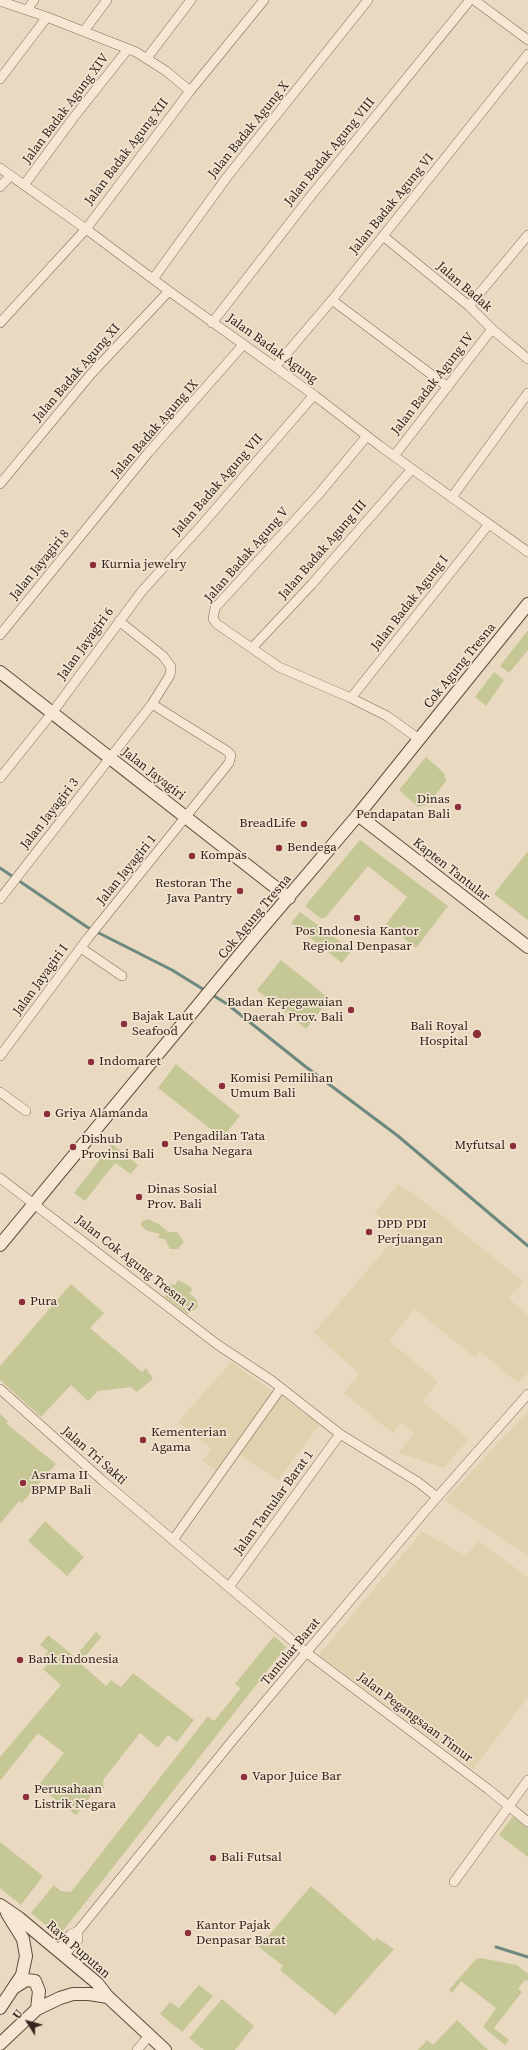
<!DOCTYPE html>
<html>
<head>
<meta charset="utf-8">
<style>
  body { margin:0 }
  #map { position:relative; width:528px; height:2050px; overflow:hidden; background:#ead9c1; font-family:"Source Serif 4",serif }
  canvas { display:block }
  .north { position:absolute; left:8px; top:2002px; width:40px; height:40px; -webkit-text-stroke:3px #f2e4d0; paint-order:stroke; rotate:307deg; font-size:11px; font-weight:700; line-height:16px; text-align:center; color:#32251d }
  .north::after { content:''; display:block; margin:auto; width:14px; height:18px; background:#32251d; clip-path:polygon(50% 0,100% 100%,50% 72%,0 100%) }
</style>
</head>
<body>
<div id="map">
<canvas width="528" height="2050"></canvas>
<div class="north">U</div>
</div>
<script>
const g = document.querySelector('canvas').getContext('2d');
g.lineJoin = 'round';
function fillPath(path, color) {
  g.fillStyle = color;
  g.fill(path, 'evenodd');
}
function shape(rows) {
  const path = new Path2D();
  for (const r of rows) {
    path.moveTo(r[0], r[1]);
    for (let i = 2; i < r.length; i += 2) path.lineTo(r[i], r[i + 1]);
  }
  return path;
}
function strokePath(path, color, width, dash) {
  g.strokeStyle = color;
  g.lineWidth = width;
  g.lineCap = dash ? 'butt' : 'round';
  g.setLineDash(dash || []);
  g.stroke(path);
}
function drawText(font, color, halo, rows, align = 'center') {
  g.font = font + ' "Source Serif 4",serif';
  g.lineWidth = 3.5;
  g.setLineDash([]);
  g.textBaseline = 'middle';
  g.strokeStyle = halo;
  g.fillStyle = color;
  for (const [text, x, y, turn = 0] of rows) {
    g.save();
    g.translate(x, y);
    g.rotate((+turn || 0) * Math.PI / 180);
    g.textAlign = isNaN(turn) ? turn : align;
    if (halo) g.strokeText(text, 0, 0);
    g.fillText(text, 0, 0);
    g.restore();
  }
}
const farmland = shape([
  [398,1184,427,1204,524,1282,508,1298,528,1315,528,1373,518,1383,480,1351,475,1358,415,1309,389,1341,438,1382,422,1401,469,1439,444,1468,399,1453,414,1433,401,1423,393,1433,344,1393,359,1374,314,1333,399,1233,375,1213],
  [231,1362,320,1424,278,1480,232,1450,217,1472,202,1461,212,1449,178,1422],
  [528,1411,528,1556,445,1500],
  [422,1531,466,1556,478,1541,528,1577,528,1697,473,1769,319,1655]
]);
const green = shape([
  [528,630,528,650,509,673,500,666],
  [494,672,504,680,486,706,475,697],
  [426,757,444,773,446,781,428,805,418,807,399,790],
  [360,840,448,906,416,948,386,924,407,897,368,866,325,918,320,918,305,906],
  [528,851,528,920,494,894],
  [300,912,352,950,342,963,291,923],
  [281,960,330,999,306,1029,257,990],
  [176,1064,240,1116,222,1138,158,1088],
  [112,1144,138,1165,131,1174,115,1163,85,1201,74,1193],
  [148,1219,159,1224,168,1232,177,1232,184,1242,178,1249,170,1249,165,1239,158,1238,160,1234,148,1231,141,1226,142,1221],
  [178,1280,188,1285,192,1289,190,1294,197,1300,198,1306,197,1308,187,1314,165,1297,167,1287,170,1284,175,1285],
  [71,1284,104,1313,90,1328,142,1372,146,1368,153,1379,137,1392,131,1387,98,1391,88,1401,71,1385,41,1417,0,1380,0,1366],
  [0,1414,8,1421,6,1423,56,1464,22,1503,19,1501,0,1524],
  [45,1521,84,1557,67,1576,28,1541],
  [96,1632,101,1637,80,1663,106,1686,111,1680,121,1687,133,1673,194,1720,177,1742,168,1735,158,1748,140,1733,103,1780,104,1789,99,1785,76,1815,38,1786,64,1753,38,1733,0,1781,0,1757,61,1685,43,1669,48,1664,42,1658,48,1651,40,1645,48,1635,75,1657],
  [274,1636,286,1647,59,1936,31,1913,54,1885,61,1891,71,1892,208,1716,214,1721,241,1688,235,1684],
  [514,1815,528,1826,528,1857,499,1835],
  [0,1842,43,1876,21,1905,0,1888],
  [311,1886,374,1941,377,1938,394,1949,335,2015,280,1970,283,1966,259,1947],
  [481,1958,517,1965,528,1974,528,1981,525,1980,518,1989,522,1992,494,2028,509,2040,505,2045,483,2027,496,2008,461,1981,452,1993,449,1990,476,1959],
  [199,1985,213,1996,182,2032,160,2014,170,2002,179,2008],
  [222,1999,254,2026,235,2050,204,2050,189,2038],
  [457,2020,488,2050,418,2050,427,2040,433,2045]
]);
const stream = shape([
  [0,868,87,927,172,970,206,991],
  [211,994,227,1004,306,1067,398,1136,528,1246],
  [496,1947,528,1957]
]);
const street = shape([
  [474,0,528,40],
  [0,1,47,17,136,52,166,71,190,91],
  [27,10,34,0],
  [84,31,107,0],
  [147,58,191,0],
  [0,79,47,17],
  [0,168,86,229,169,291,314,395,380,446,528,552],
  [24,185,74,117,128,49],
  [0,187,10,176],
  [383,236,469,306,492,329,528,359],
  [153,279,227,177,368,0],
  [332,300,448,387],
  [469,306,528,235],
  [0,323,86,229,190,91,264,0],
  [212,323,310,197,470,0],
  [275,367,332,300,528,54],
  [367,436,318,495,215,608,213,619,217,624,279,667,351,698,387,716,419,739],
  [394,456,492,329],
  [0,484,91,374,169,291],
  [452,497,528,393],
  [0,635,148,453,243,345],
  [252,648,312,584,412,469],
  [351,698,489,524],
  [0,778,52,713,142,591,201,526,314,395],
  [0,899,152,704,170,675,171,667,163,656,119,621],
  [81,948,122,976],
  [0,1056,88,938,229,763,231,755,227,751,152,704],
  [0,1092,26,1111],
  [0,1178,218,1345,271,1380,340,1434,418,1482,437,1497],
  [0,1389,103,1481,307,1653,488,1789,528,1822],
  [173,1540,281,1388],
  [229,1587,340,1434],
  [454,1882,528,1780],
  [58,1950,71,1934,78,1931,232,1741,426,1510,528,1394],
  [64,1955,78,1940,78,1931],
  [137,2050,149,2036]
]);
const secondary = shape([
  [0,672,289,898],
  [358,815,528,947],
  [0,1245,257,934,358,815,528,604],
  [0,1905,19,1918,97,1983,108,1997,165,2050],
  [15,1987,26,1980,35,1981,39,1991,37,2009],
  [0,2008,22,1975,26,1956,23,1939,7,1913],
  [0,2044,37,2009,60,1998,73,1994,89,1994,108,1997]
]);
const markers = [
  [93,565,4,"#8c2f3a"],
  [458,807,4,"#8c2f3a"],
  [304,824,4,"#8c2f3a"],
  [279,848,4,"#8c2f3a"],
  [192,856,4,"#8c2f3a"],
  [240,891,4,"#8c2f3a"],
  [357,918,4,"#8c2f3a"],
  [351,1010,4,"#8c2f3a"],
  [124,1024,4,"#8c2f3a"],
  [477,1034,5,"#8c2f3a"],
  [91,1062,4,"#8c2f3a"],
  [222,1086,4,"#8c2f3a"],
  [47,1114,4,"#8c2f3a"],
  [165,1144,4,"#8c2f3a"],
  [513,1146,4,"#8c2f3a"],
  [73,1147,4,"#8c2f3a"],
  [139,1197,4,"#8c2f3a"],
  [369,1232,4,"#8c2f3a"],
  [22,1302,4,"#8c2f3a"],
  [143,1440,4,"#8c2f3a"],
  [23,1483,4,"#8c2f3a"],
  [20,1660,4,"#8c2f3a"],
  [244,1777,4,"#8c2f3a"],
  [26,1797,4,"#8c2f3a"],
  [213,1858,4,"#8c2f3a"],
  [188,1933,4,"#8c2f3a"]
];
const streetNames = [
  ["Jalan Badak Agung XIV",66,109,-53],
  ["Jalan Badak Agung X",249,130,-51],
  ["Jalan Badak Agung XII",127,152,-53],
  ["Jalan Badak Agung VIII",330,152,-51],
  ["Jalan Badak Agung VI",392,204,-51],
  ["Jalan Badak",464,287,41],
  ["Jalan Badak Agung",272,349,36],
  ["Jalan Badak Agung XI",77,373,-49],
  ["Jalan Badak Agung IV",433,384,-52],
  ["Jalan Badak Agung IX",155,429,-49],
  ["Jalan Badak Agung VII",218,485,-49],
  ["Jalan Badak Agung III",323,550,-49],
  ["Jalan Badak Agung V",247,555,-49],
  ["Jalan Jayagiri 8",40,565,-51],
  ["Jalan Badak Agung I",410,603,-52],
  ["Jalan Jayagiri 6",86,644,-54],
  ["Cok Agung Tresna",460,666,-51],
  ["Jalan Jayagiri",153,774,38],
  ["Jalan Jayagiri 3",50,814,-52],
  ["Jalan Jayagiri 1",127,870,-51],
  ["Kapten Tantular",451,870,38],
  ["Cok Agung Tresna",255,917,-50],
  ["Jalan Jayagiri I",41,980,-54],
  ["Jalan Cok Agung Tresna 1",135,1264,38],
  ["Jalan Tri Sakti",94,1456,41],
  ["Jalan Tantular Barat 1",274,1503,-54],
  ["Tantular Barat",291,1652,-50],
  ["Jalan Pegangsaan Timur",415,1718,37],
  ["Raya Puputan",78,1950,41]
];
const poiNames = [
  ["Kurnia jewelry",101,565],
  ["Dinas",450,800,"right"],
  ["Pendapatan Bali",450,815,"right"],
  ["BreadLife",296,824,"right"],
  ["Bendega",287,848],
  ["Kompas",200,856],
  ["Restoran The",232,884,"right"],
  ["Java Pantry",232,899,"right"],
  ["Pos Indonesia Kantor",357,932,"center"],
  ["Regional Denpasar",357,947,"center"],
  ["Badan Kepegawaian",343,1003,"right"],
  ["Daerah Prov. Bali",343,1018,"right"],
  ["Bajak Laut",132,1017],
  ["Seafood",132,1032],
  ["Bali Royal",468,1027,"right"],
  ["Hospital",468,1042,"right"],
  ["Indomaret",99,1062],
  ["Komisi Pemilihan",230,1079],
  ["Umum Bali",230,1094],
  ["Griya Alamanda",55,1114],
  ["Pengadilan Tata",173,1137],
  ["Usaha Negara",173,1152],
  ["Dishub",81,1140],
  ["Provinsi Bali",81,1155],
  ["Myfutsal",505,1146,"right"],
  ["Dinas Sosial",147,1190],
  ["Prov. Bali",147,1205],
  ["DPD PDI",377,1225],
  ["Perjuangan",377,1240],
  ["Pura",30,1302],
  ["Kementerian",151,1433],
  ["Agama",151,1448],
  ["Asrama II",31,1476],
  ["BPMP Bali",31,1491],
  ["Bank Indonesia",28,1660],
  ["Vapor Juice Bar",252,1777],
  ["Perusahaan",34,1790],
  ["Listrik Negara",34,1805],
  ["Bali Futsal",221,1858],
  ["Kantor Pajak",196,1926],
  ["Denpasar Barat",196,1941]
];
fillPath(farmland, '#dfd2af');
fillPath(green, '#c6c796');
strokePath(stream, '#6b897f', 3);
strokePath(street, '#826b5a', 10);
strokePath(secondary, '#634c3d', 14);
strokePath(street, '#f5e7d3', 9);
strokePath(secondary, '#f5e7d3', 12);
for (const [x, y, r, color] of markers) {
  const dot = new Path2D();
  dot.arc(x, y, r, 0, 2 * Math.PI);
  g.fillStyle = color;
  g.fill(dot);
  strokePath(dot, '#f2e4d0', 1.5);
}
drawText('13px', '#32251d', '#f2e4d0', streetNames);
drawText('13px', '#32251d', '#f2e4d0', poiNames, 'left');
</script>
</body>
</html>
